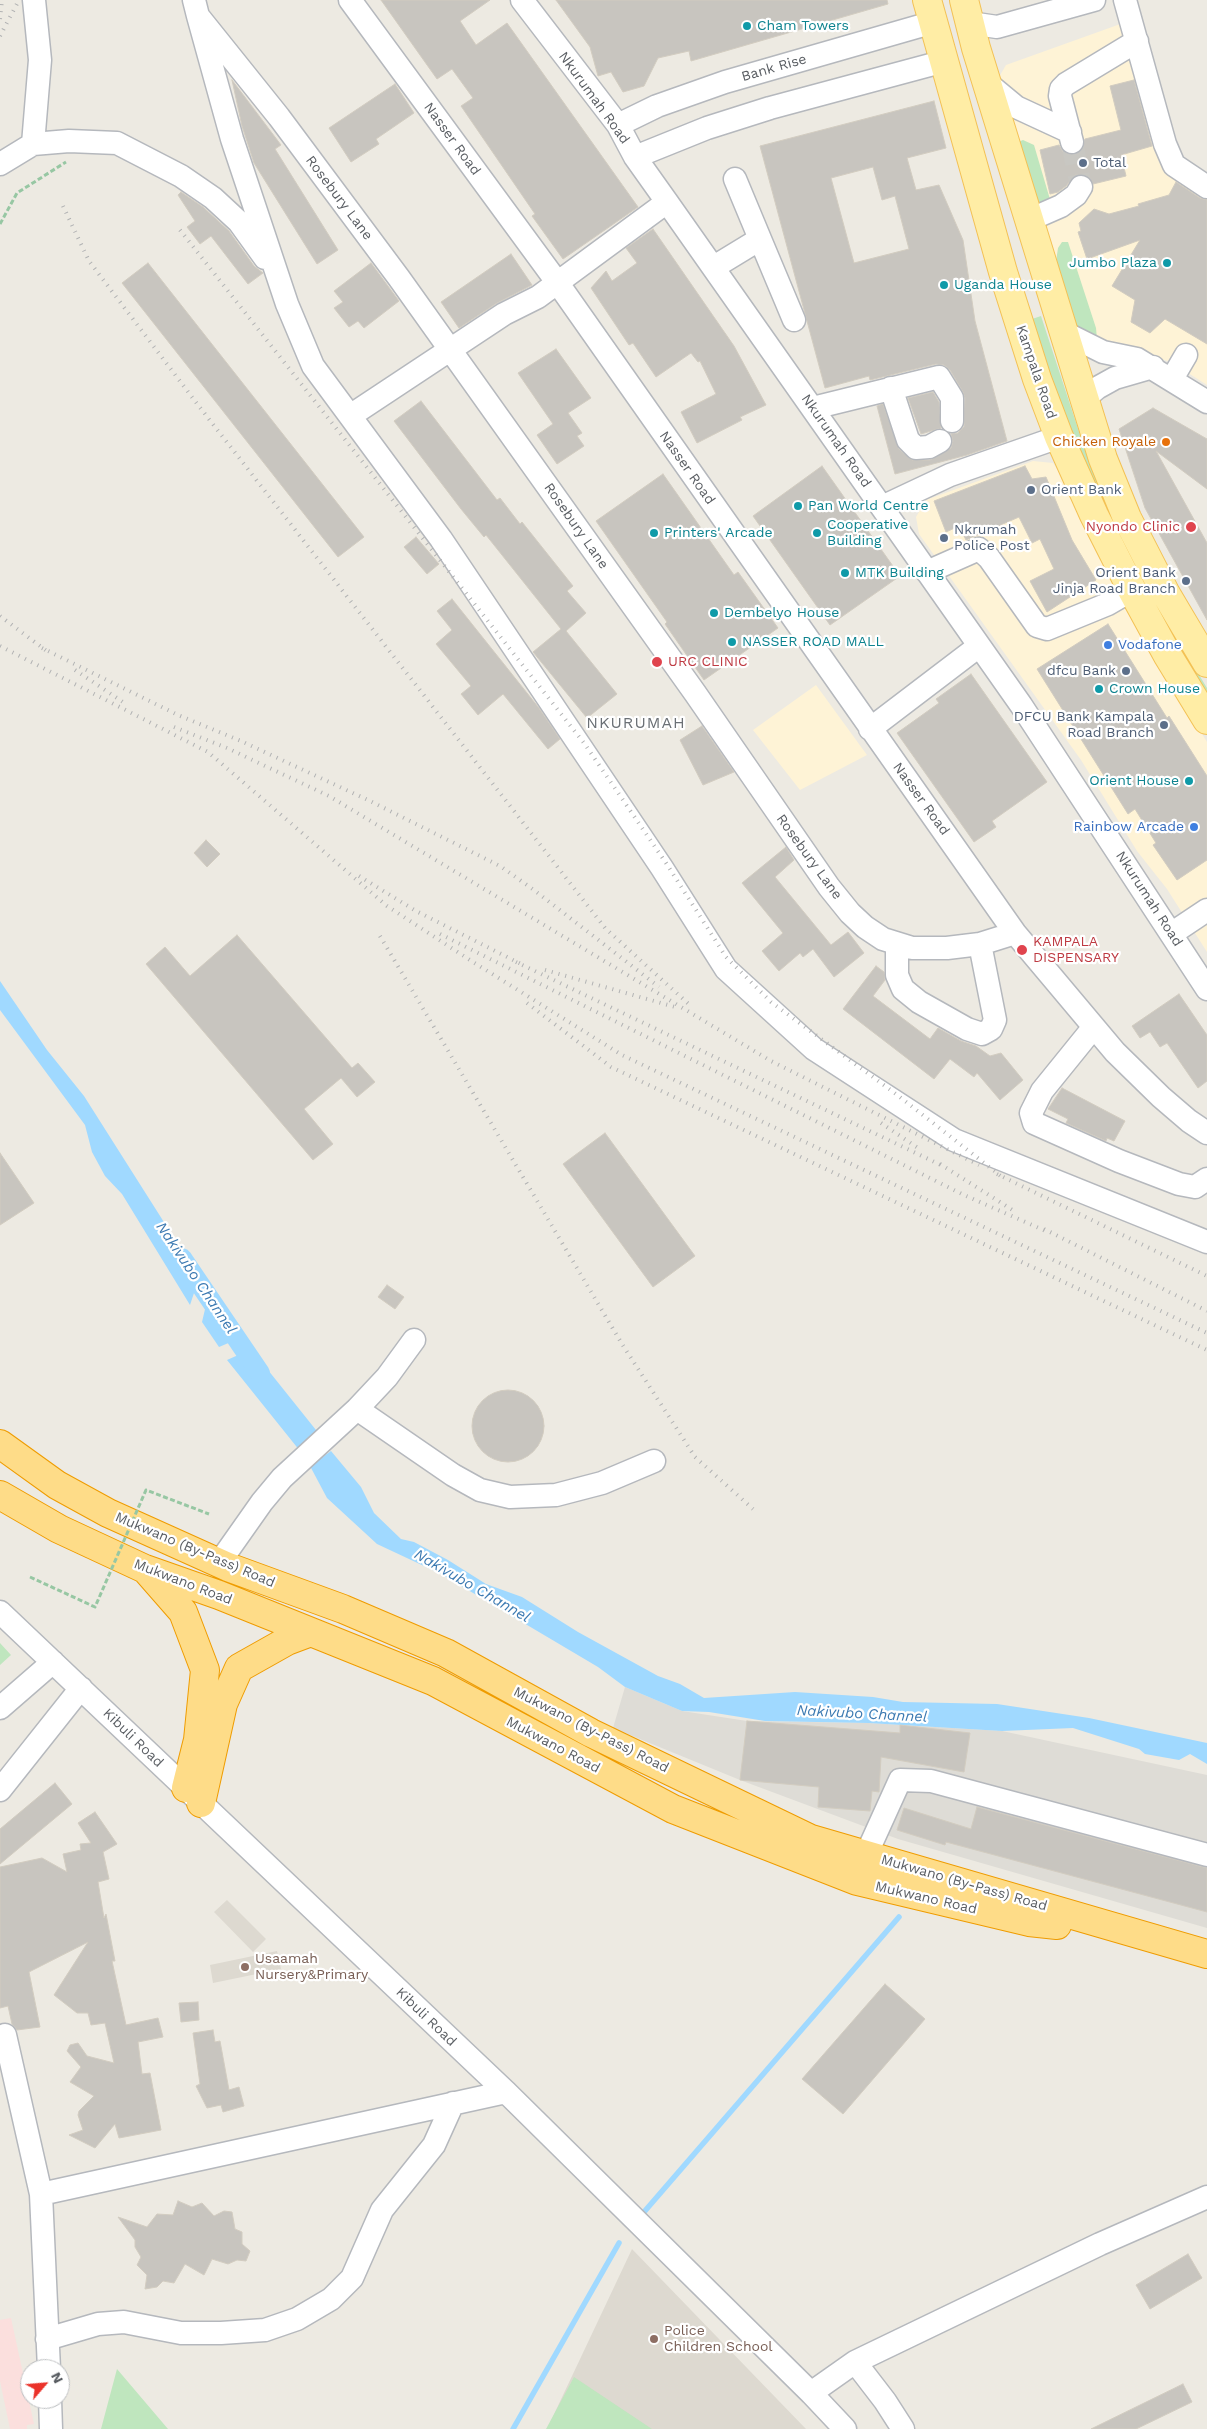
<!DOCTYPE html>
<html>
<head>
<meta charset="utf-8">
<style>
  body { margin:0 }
  #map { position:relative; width:1207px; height:2429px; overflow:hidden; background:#edeae2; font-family:"Work Sans",sans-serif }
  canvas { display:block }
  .north { position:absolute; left:20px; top:2359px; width:50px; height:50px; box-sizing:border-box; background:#fff; border:1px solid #bdbfc1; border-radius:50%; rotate:63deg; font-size:14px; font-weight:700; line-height:20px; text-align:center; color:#5a5e63 }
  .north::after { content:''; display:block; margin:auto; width:18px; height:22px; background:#eb322a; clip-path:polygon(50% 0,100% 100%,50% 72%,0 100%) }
</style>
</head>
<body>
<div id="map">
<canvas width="1207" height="2429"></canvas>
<div class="north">N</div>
</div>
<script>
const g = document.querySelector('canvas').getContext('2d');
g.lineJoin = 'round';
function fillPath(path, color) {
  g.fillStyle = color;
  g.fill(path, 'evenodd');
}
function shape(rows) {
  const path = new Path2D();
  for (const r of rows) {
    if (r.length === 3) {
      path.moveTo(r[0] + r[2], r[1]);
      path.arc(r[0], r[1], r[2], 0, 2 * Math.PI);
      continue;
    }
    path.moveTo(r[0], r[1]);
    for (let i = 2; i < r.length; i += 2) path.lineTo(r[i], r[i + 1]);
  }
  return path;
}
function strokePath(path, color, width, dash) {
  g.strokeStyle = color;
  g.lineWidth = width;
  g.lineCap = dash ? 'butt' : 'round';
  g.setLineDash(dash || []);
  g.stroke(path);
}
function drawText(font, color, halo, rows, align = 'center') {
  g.font = font + ' "Work Sans",sans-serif';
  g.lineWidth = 4.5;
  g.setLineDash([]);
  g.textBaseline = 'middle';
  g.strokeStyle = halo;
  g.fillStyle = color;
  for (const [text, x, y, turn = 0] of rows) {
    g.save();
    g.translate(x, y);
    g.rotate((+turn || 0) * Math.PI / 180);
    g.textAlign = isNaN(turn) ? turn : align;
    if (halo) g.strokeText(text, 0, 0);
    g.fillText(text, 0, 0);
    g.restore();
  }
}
const commercial = shape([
  [1126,22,1162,162,1207,193,1207,385,1171,362,1141,353,1074,341,999,77,1006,65],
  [1033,461,1053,463,1067,483,1179,696,1207,742,1207,952,1167,889,1137,851,1081,760,919,534,916,517,926,500],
  [816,685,867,755,800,790,753,730]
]);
const industrial = shape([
  [625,1687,682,1711,747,1721,868,1723,1002,1731,1207,1775,1207,1928,898,1839,740,1780,613,1728]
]);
const education = shape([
  [227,1900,266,1939,253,1952,214,1912],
  [277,1951,281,1969,213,1983,210,1965],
  [632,2249,806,2429,547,2429]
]);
const medical = shape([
  [11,2318,34,2424,27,2425,27,2429,10,2429,0,2381,0,2320]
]);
const green = shape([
  [1023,140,1034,145,1054,213,1050,224,1045,225,1018,142],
  [1062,242,1068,242,1096,328,1097,339,1083,346,1054,275,1058,248],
  [1041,316,1088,459,1103,493,1145,573,1137,578,1073,451,1032,319],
  [1187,655,1207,688,1207,705,1179,660],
  [0,1643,11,1655,0,1665],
  [117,2369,168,2429,101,2429],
  [574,2377,652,2429,546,2429]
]);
const water = shape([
  [0,981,47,1050,84,1096,181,1249,200,1275,190,1305,122,1194,105,1176,92,1152,85,1125,0,1010],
  [210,1288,245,1336,219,1347,202,1322],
  [254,1348,264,1365,320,1435,300,1451,227,1360],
  [331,1451,361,1487,374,1513,401,1539,414,1542,448,1560,486,1584,522,1597,578,1632,658,1676,680,1684,704,1698,795,1692,873,1697,903,1702,997,1704,1089,1718,1207,1743,1207,1764,1190,1754,1179,1760,1145,1754,1139,1749,1073,1728,1002,1731,868,1723,765,1721,709,1712,682,1711,625,1687,598,1667,441,1574,377,1544,327,1498,310,1466]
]);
const stream = shape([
  [644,2212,899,1917],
  [513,2429,619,2243]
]);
const canal = shape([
  [182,1258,260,1373]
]);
const building = shape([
  [381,0,490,0,460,21,476,45,507,23,638,207,563,259,532,216,535,214,461,106,473,98,452,69,437,79,381,0],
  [556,0,887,0,888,4,691,61,689,51,658,58,644,86,623,92,611,72,598,76,590,47,556,0],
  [232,80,281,145,275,149,338,250,317,264,254,163,242,126,232,80],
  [1134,80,1152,146,1121,155,1126,176,1093,184,1088,176,1075,175,1066,186,1058,192,1050,194,1040,150,1059,145,1063,152,1075,155,1082,151,1085,139,1121,130,1110,86,1134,80],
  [395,84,414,113,376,139,379,144,351,162,329,128,395,84],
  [934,101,946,148,907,158,916,190,939,185,963,240,975,321,1007,441,967,455,895,474,877,406,883,404,899,449,912,460,930,460,951,448,953,441,951,434,958,433,964,427,965,398,963,392,950,370,944,365,936,364,870,380,869,376,825,388,760,146,934,101],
  [873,167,882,200,895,196,909,249,854,263,831,178,873,167],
  [1176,182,1200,198,1207,200,1207,344,1165,319,1150,333,1131,322,1135,300,1112,286,1140,240,1087,259,1078,232,1081,231,1079,223,1094,209,1109,214,1139,206,1138,204,1169,195,1176,182],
  [181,192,203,207,229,231,254,266,263,273,248,284,211,236,200,244,187,227,195,221,178,195,181,192],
  [653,229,734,346,766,405,740,417,742,420,697,443,681,412,716,394,700,361,698,362,691,353,656,377,633,343,629,345,591,288,606,271,612,281,637,263,626,248,653,229],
  [511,254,532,285,497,303,459,328,441,302,511,254],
  [148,263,364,537,338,557,122,283,148,263],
  [371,263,399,301,364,328,358,321,349,327,334,308,343,302,334,291,371,263],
  [556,349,591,398,568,413,582,433,577,436,584,446,557,464,537,435,553,424,518,373,556,349],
  [933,392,939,402,941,428,921,434,908,398,933,392],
  [421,401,497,500,500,498,520,524,522,522,573,586,567,591,586,613,566,631,617,694,587,718,533,652,561,629,486,535,484,537,461,509,394,421,421,401],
  [1153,408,1207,439,1207,489,1156,451,1207,543,1207,620,1145,508,1119,429,1153,408],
  [822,466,900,576,830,625,753,516,822,466],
  [1025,466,1032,479,1046,477,1072,540,1096,580,1047,612,1030,581,1054,569,1040,539,1032,543,1019,517,966,540,959,526,946,532,934,501,1025,466],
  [663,474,734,575,738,572,778,628,704,680,665,624,667,622,596,521,663,474],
  [416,537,439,564,427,574,404,547,416,537],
  [452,599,539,708,560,739,548,749,503,694,478,715,461,694,471,686,436,644,452,630,437,611,452,599],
  [1108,624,1167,718,1169,716,1207,776,1207,860,1177,880,1153,845,1156,843,1135,809,1128,814,1037,669,1108,624],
  [971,674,1047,782,992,821,996,827,974,842,897,733,939,703,936,699,971,674],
  [702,726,734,772,703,785,680,740,702,726],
  [206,840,220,854,207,867,194,853,206,840],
  [786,847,794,860,775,877,831,945,848,932,864,953,834,977,813,949,803,957,800,953,779,971,762,951,783,933,742,883,786,847],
  [237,935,352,1068,358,1063,375,1082,357,1097,341,1078,304,1109,333,1144,313,1160,146,964,165,947,190,976,237,935],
  [876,966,884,972,885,980,873,996,930,1039,938,1028,961,1041,976,1046,990,1056,1001,1053,1023,1080,1000,1100,977,1073,974,1077,950,1059,934,1079,843,1009,876,966],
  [1179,994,1207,1035,1207,1081,1198,1088,1167,1043,1160,1047,1150,1032,1140,1038,1132,1026,1179,994],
  [1062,1088,1125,1121,1114,1141,1107,1138,1106,1141,1066,1123,1068,1119,1048,1109,1062,1088],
  [605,1133,695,1256,653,1287,563,1164,605,1133],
  [0,1153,34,1203,0,1225,0,1153],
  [387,1285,404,1297,395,1309,378,1297,387,1285],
  [508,1426,36],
  [747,1721,900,1733,900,1725,970,1733,964,1772,881,1757,879,1792,872,1791,870,1811,818,1807,819,1787,740,1780,747,1721],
  [55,1783,72,1804,0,1864,0,1829,55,1783],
  [977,1807,1207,1868,1207,1912,946,1842,945,1845,897,1830,904,1808,971,1829,977,1807],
  [95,1812,117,1844,103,1852,109,1879,98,1882,104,1918,106,1914,115,1961,112,1961,126,2025,158,2018,163,2037,138,2042,142,2074,150,2073,161,2130,119,2138,115,2124,95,2148,69,2135,83,2130,78,2115,79,2111,94,2096,70,2082,81,2067,67,2051,70,2045,78,2043,87,2056,114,2063,105,2023,91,2025,88,2013,77,2013,54,1995,88,1942,29,1972,40,2027,17,2030,12,2024,8,2006,0,2008,0,1867,42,1858,67,1872,63,1854,81,1850,80,1844,91,1843,78,1823,95,1812],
  [885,1984,925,2019,843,2114,802,2079,885,1984],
  [198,2002,199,2020,181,2022,179,2003,198,2002],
  [213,2030,215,2042,220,2041,229,2090,239,2087,244,2106,223,2112,221,2105,207,2108,196,2086,200,2084,193,2033,213,2030],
  [178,2201,192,2207,202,2203,214,2216,224,2211,232,2212,235,2229,242,2232,242,2244,250,2251,246,2261,237,2260,228,2264,212,2259,204,2275,185,2264,174,2283,163,2281,157,2287,145,2289,147,2275,137,2265,141,2257,135,2247,135,2240,118,2217,147,2227,157,2214,173,2215,178,2201],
  [1188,2254,1202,2278,1150,2309,1136,2285,1188,2254],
  [1183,2384,1192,2402,1136,2429,1091,2429,1183,2384]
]);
const minorTunnel = shape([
  [1072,142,1081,187]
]);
const path = shape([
  [0,224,17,193,66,162]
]);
const minor = shape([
  [194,0,198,16,279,117,399,278,695,693,829,887,850,913,865,927,883,939,912,948,947,948,980,944,1015,933],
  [350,0,557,282,1015,933,1115,1052,1161,1097,1189,1121,1207,1133],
  [522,0,618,125,635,157,667,202,1021,705,1207,989],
  [1125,0,1165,144,1174,165,1207,187],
  [198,16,232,139,287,304,313,366,441,539,662,868,726,969,814,1049,954,1140,1207,1242],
  [970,23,997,27,1094,0],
  [987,83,1016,107,1070,132],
  [618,125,657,106,725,82,934,22],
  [1072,142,1060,96,1061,89,1066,84,1137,41],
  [33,144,69,141,117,143,181,176,213,198,239,222,265,258],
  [635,157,707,128,770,108,945,61],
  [0,164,33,144,40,60,34,0],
  [1029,220,1061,206,1076,195,1081,187],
  [760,239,794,320],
  [714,267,760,239,735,179],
  [1065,333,1103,352,1137,359,1207,402],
  [1172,379,1186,355],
  [891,388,908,440,916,448,929,447,940,441],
  [1084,399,1097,388,1115,378,1153,367],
  [813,408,939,377,952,398,952,421],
  [350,416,504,314,538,297,667,202],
  [882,507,950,475,1059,437],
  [927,572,979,549,989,558,1037,626,1047,629,1108,604,1132,590],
  [870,729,979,646],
  [1171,934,1207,910],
  [897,945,897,975,903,989,919,1002,967,1029,982,1034,991,1029,995,1020,980,944],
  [1093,1028,1042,1091,1031,1113,1034,1123,1119,1161,1179,1184,1195,1187,1207,1179],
  [357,1409,453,1475,480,1490,510,1497,556,1495,602,1483,654,1461],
  [219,1563,262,1502,282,1478,357,1409,387,1377,414,1340],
  [0,1612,506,2092,811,2393,845,2429],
  [0,1708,53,1662],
  [0,1790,81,1688],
  [866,1855,900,1780,931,1781,1207,1855],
  [5,2035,41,2194],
  [47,2339,98,2324,124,2322,181,2333,221,2333,265,2330,297,2319,331,2299,352,2278,382,2210,434,2145,453,2103],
  [855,2362,885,2401,903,2429],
  [49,2369,41,2194,506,2092],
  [811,2393,855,2362,1100,2244,1207,2197],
  [50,2399,51,2429]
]);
const major = shape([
  [927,0,1003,272,1037,379,1059,437,1094,515,1132,590,1168,656,1207,720],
  [964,0,976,48,1103,459,1127,518,1166,594,1207,663]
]);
const highway = shape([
  [0,1444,57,1485,108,1513,228,1567,343,1609,446,1653,591,1733,811,1839,1207,1954],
  [0,1495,59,1529,145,1569,219,1595,433,1681,673,1809,857,1881,1029,1922,1057,1925],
  [148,1572,183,1612,205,1670,198,1740,186,1788],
  [201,1803,223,1704,239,1668,287,1641,311,1632]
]);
const rail = shape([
  [0,19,2,0],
  [0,36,19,0],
  [63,206,89,261,198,405,605,928,692,1007],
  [180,230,584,743,666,863,726,957,771,1002,896,1094,1002,1177],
  [0,616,48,652],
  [0,646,208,752,387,906,473,962,622,1055,1207,1333],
  [42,648,178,715,241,741,370,801,500,866,534,890,659,987],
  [75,670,123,702],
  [174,727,227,748,329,796,771,1061,979,1165],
  [359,876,416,911,521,964],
  [440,934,964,1195,1048,1232],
  [380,936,622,1344,695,1457,753,1509],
  [516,962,945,1167],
  [545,970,675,1007],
  [527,1003,611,1067,1207,1350],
  [881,1123,918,1148],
  [940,1164,1014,1211],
  [997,1174,1207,1276],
  [1044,1229,1207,1311]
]);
const pathBridge = shape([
  [30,1577,95,1607,146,1490,209,1514]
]);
const markers = [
  [747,26,5,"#0f9aa8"],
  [1083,163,5,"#5c6f8a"],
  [1167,263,5,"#0f9aa8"],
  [944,285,5,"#0f9aa8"],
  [1166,442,5,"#e8710a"],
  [1031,490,5,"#5c6f8a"],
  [798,506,5,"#0f9aa8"],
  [1191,527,6,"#e0444e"],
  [654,533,5,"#0f9aa8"],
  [817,533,5,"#0f9aa8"],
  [944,538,5,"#5c6f8a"],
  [845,573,5,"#0f9aa8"],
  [1186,581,5,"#5c6f8a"],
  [714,613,5,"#0f9aa8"],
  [732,642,5,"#0f9aa8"],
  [1108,645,5,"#3f7fe0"],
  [657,662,6,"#e0444e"],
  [1126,671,5,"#5c6f8a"],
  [1099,689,5,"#0f9aa8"],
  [1164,725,5,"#5c6f8a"],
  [1189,781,5,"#0f9aa8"],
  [1194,827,5,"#3f7fe0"],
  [1022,950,6,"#e0444e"],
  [245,1967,5,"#8d6e63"],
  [654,2339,5,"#8d6e63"]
];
const cultureNames = [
  ["Cham Towers",757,26],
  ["Jumbo Plaza",1157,263,"right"],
  ["Uganda House",954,285],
  ["Pan World Centre",808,506],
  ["Cooperative",827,525],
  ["Building",827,541],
  ["Printers' Arcade",664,533],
  ["MTK Building",855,573],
  ["Dembelyo House",724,613],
  ["NASSER ROAD MALL",742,642],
  ["Crown House",1109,689],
  ["Orient House",1179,781,"right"]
];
const streetNames = [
  ["Bank Rise",774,68,-16],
  ["Nkurumah Road",594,98,54],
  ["Nasser Road",452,139,54],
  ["Rosebury Lane",339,198,53],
  ["Kampala Road",1036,372,71],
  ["Nkurumah Road",836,441,55],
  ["Nasser Road",687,468,55],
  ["Rosebury Lane",576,526,55],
  ["Nasser Road",921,799,54],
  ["Rosebury Lane",809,857,54],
  ["Nkurumah Road",1149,899,57],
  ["Mukwano (By-Pass) Road",195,1550,23],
  ["Mukwano Road",183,1582,21],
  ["Mukwano (By-Pass) Road",591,1730,27],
  ["Kibuli Road",133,1738,44],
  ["Mukwano Road",553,1745,28],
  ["Mukwano (By-Pass) Road",964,1883,16],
  ["Mukwano Road",926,1898,13],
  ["Kibuli Road",426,2017,44]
];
const serviceNames = [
  ["Total",1093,163],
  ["Orient Bank",1041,490],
  ["Nkrumah",954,530],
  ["Police Post",954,546],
  ["Orient Bank",1176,573,"right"],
  ["Jinja Road Branch",1176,589,"right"],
  ["dfcu Bank",1116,671,"right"],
  ["DFCU Bank Kampala",1154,717,"right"],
  ["Road Branch",1154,733,"right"]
];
const foodNames = [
  ["Chicken Royale",1156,442]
];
const healthNames = [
  ["Nyondo Clinic",1180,527,"right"],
  ["URC CLINIC",668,662],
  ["KAMPALA",1033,942],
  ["DISPENSARY",1033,958]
];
const shopNames = [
  ["Vodafone",1118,645],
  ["Rainbow Arcade",1184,827,"right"]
];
const educationNames = [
  ["Usaamah",255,1959],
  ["Nursery&Primary",255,1975],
  ["Police",664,2331],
  ["Children School",664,2347]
];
const waterNames = [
  ["Nakivubo Channel",196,1278,56],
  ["Nakivubo Channel",472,1586,30],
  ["Nakivubo Channel",862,1714,3]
];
const quarterNames = [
  ["NKURUMAH",636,723]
];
fillPath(commercial, '#fef3d6');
fillPath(industrial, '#dedcd6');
fillPath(education, '#ddd9d0');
fillPath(medical, '#fbdfdd');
fillPath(green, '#bfe6be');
fillPath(water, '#a0d9ff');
strokePath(stream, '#a0d9ff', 5.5);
strokePath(canal, '#a0d9ff', 20);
fillPath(building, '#c8c5bf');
strokePath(building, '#d2ccc0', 1);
strokePath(minorTunnel, '#c8c7c2', 22, [22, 11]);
strokePath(minor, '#b5b8bd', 25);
strokePath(major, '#f3c155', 30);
strokePath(highway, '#ef9c00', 30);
strokePath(path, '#97c7a3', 3, [5, 2.5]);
strokePath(minor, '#fff', 22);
strokePath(major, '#ffeda5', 28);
strokePath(highway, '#fedc88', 28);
strokePath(rail, '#b1b2b3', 4, [1, 6]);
strokePath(pathBridge, '#97c7a3', 3, [5, 2.5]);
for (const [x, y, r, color] of markers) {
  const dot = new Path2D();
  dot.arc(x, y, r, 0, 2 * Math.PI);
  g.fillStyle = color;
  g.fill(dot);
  strokePath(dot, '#fff', 2);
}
drawText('14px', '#0d838f', '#fff', cultureNames, 'left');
drawText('14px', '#5a5e63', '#fff', streetNames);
drawText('14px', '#4e5e75', '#fff', serviceNames, 'left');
drawText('14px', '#c56008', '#fff', foodNames, 'right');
drawText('14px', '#be3a42', '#fff', healthNames, 'left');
drawText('14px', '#366cbe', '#fff', shopNames, 'left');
drawText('14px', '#785e54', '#fff', educationNames, 'left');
drawText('italic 15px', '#3c7ab2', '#fff', waterNames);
g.letterSpacing = '1px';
drawText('16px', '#6b7075', '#fff', quarterNames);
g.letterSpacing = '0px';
</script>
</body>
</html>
